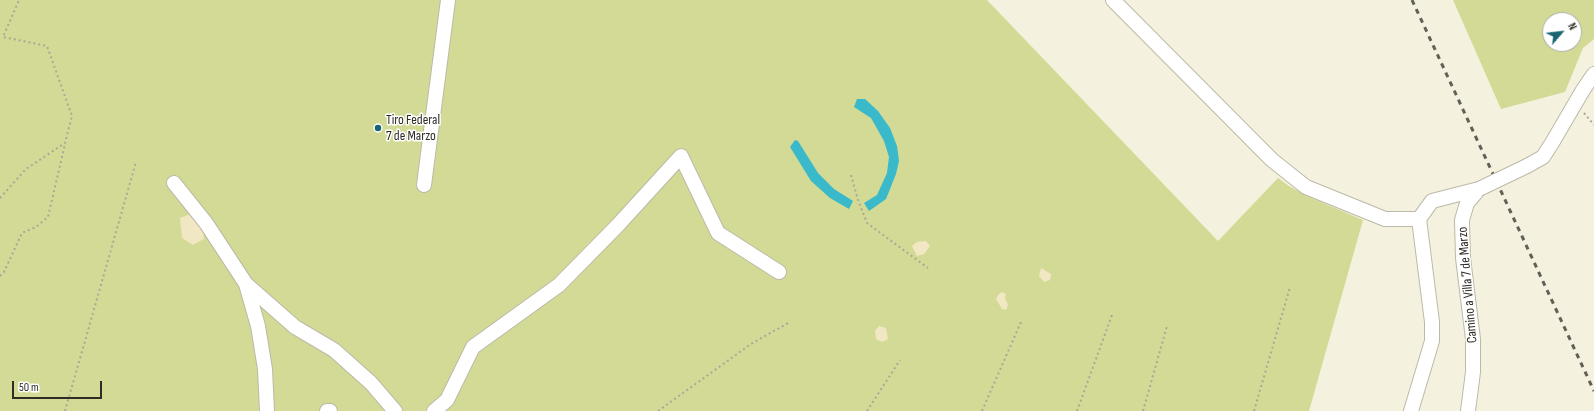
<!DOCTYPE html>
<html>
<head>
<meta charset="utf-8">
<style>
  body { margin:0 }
  #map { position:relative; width:1594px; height:411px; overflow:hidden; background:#f5f1df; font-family:"Sofia Sans Condensed",sans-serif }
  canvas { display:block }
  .north { position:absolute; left:1542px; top:12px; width:40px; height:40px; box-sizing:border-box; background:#fff; border:1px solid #ababa8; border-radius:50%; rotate:62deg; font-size:11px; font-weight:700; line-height:16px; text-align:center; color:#2d2c25 }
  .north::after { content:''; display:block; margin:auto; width:14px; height:18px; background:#1b6472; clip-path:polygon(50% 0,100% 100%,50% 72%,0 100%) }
  .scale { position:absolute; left:12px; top:381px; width:90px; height:18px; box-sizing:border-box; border:2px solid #2d2c25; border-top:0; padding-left:5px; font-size:12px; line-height:14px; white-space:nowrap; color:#2d2c25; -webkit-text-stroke:3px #fff; paint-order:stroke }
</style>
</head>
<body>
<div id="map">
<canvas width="1594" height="411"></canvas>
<div class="north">N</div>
<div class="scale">50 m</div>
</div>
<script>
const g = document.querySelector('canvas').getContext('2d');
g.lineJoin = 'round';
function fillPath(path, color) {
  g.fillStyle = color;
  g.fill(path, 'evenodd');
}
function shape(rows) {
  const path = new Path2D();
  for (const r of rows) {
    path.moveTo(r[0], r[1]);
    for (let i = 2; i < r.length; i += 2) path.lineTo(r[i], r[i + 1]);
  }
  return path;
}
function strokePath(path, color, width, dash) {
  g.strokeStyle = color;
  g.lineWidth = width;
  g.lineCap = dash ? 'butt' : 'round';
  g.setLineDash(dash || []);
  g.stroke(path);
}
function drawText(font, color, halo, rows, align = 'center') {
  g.font = font + ' "Sofia Sans Condensed",sans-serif';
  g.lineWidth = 3;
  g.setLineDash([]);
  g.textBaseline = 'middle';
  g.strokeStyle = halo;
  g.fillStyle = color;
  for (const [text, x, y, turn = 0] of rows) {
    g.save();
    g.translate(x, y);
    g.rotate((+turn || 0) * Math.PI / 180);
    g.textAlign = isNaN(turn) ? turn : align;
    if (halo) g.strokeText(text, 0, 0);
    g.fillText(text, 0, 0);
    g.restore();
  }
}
const green = shape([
  [0,0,987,0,1218,241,1278,178,1289,186,1307,196,1363,220,1309,411,0,411],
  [1453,0,1594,0,1594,39,1583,48,1565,92,1501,109],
  [1550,20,1574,20,1574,44,1550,44]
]);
const sand = shape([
  [191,214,202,227,204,239,193,245,182,238,180,218],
  [926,241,930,246,924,254,917,256,912,246,917,242],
  [1041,268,1051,274,1050,280,1044,282,1039,276],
  [1002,292,1006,294,1005,298,1008,305,1006,310,1002,309,996,299,998,295],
  [879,326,886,328,888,339,882,342,876,339,875,331]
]);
const water = shape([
  [857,99,865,99,878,111,890,128,897,146,899,161,896,174,886,199,869,211,864,203,877,195,887,173,889,157,884,141,871,118,854,107],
  [795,140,798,141,818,173,834,189,853,201,849,209,830,198,811,181,790,147]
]);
const path = shape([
  [1584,113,1594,125],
  [851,175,858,200,867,223,928,268],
  [0,198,26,169,65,143,72,116,47,46,3,37,19,0],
  [0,276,4,272,22,233,36,227,48,217,65,144],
  [65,411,136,162],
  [658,411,751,344,788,323],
  [867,411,900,360],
  [982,411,1021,322],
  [1077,411,1112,315],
  [1143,411,1167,326],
  [1254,411,1290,287]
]);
const minor = shape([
  [1113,0,1272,160,1306,187,1385,219,1419,219],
  [1527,166,1543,157,1552,143,1583,90,1594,74],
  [174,183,206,223,246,284,295,327,334,350,371,383,395,411],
  [424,185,448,0],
  [246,284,258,326,265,369,267,411],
  [327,411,330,411],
  [434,411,447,400,473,347,559,285,618,225,681,156,718,233,779,272],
  [1411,411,1432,341,1432,322,1419,219,1432,201,1479,189],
  [1468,411,1473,372,1473,339,1463,258,1462,220,1467,203,1479,189]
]);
const rail = shape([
  [1412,0,1594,391]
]);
const minorBridge = shape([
  [1479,189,1527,166]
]);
const markers = [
  [378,128,4,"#1b6472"]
];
const poiNames = [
  ["Tiro Federal",386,120],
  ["7 de Marzo",386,136]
];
const streetNames = [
  ["Camino a Villa 7 de Marzo",1468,285,-95]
];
fillPath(green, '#d3da95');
fillPath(sand, '#f1e7c2');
fillPath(water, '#39b9ca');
strokePath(minor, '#bdb9a7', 16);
strokePath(path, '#aaa79a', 2, [2, 3]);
strokePath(minor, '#fff', 14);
strokePath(rail, '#616056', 3, [5, 5]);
strokePath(minorBridge, '#bdb9a7', 16, []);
strokePath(minorBridge, '#fff', 14);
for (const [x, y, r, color] of markers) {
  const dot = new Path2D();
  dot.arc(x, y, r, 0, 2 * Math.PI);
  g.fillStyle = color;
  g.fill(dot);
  strokePath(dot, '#fff', 1.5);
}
drawText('14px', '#2d2c25', '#fff', poiNames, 'left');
drawText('14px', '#2d2c25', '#fff', streetNames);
</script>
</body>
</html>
